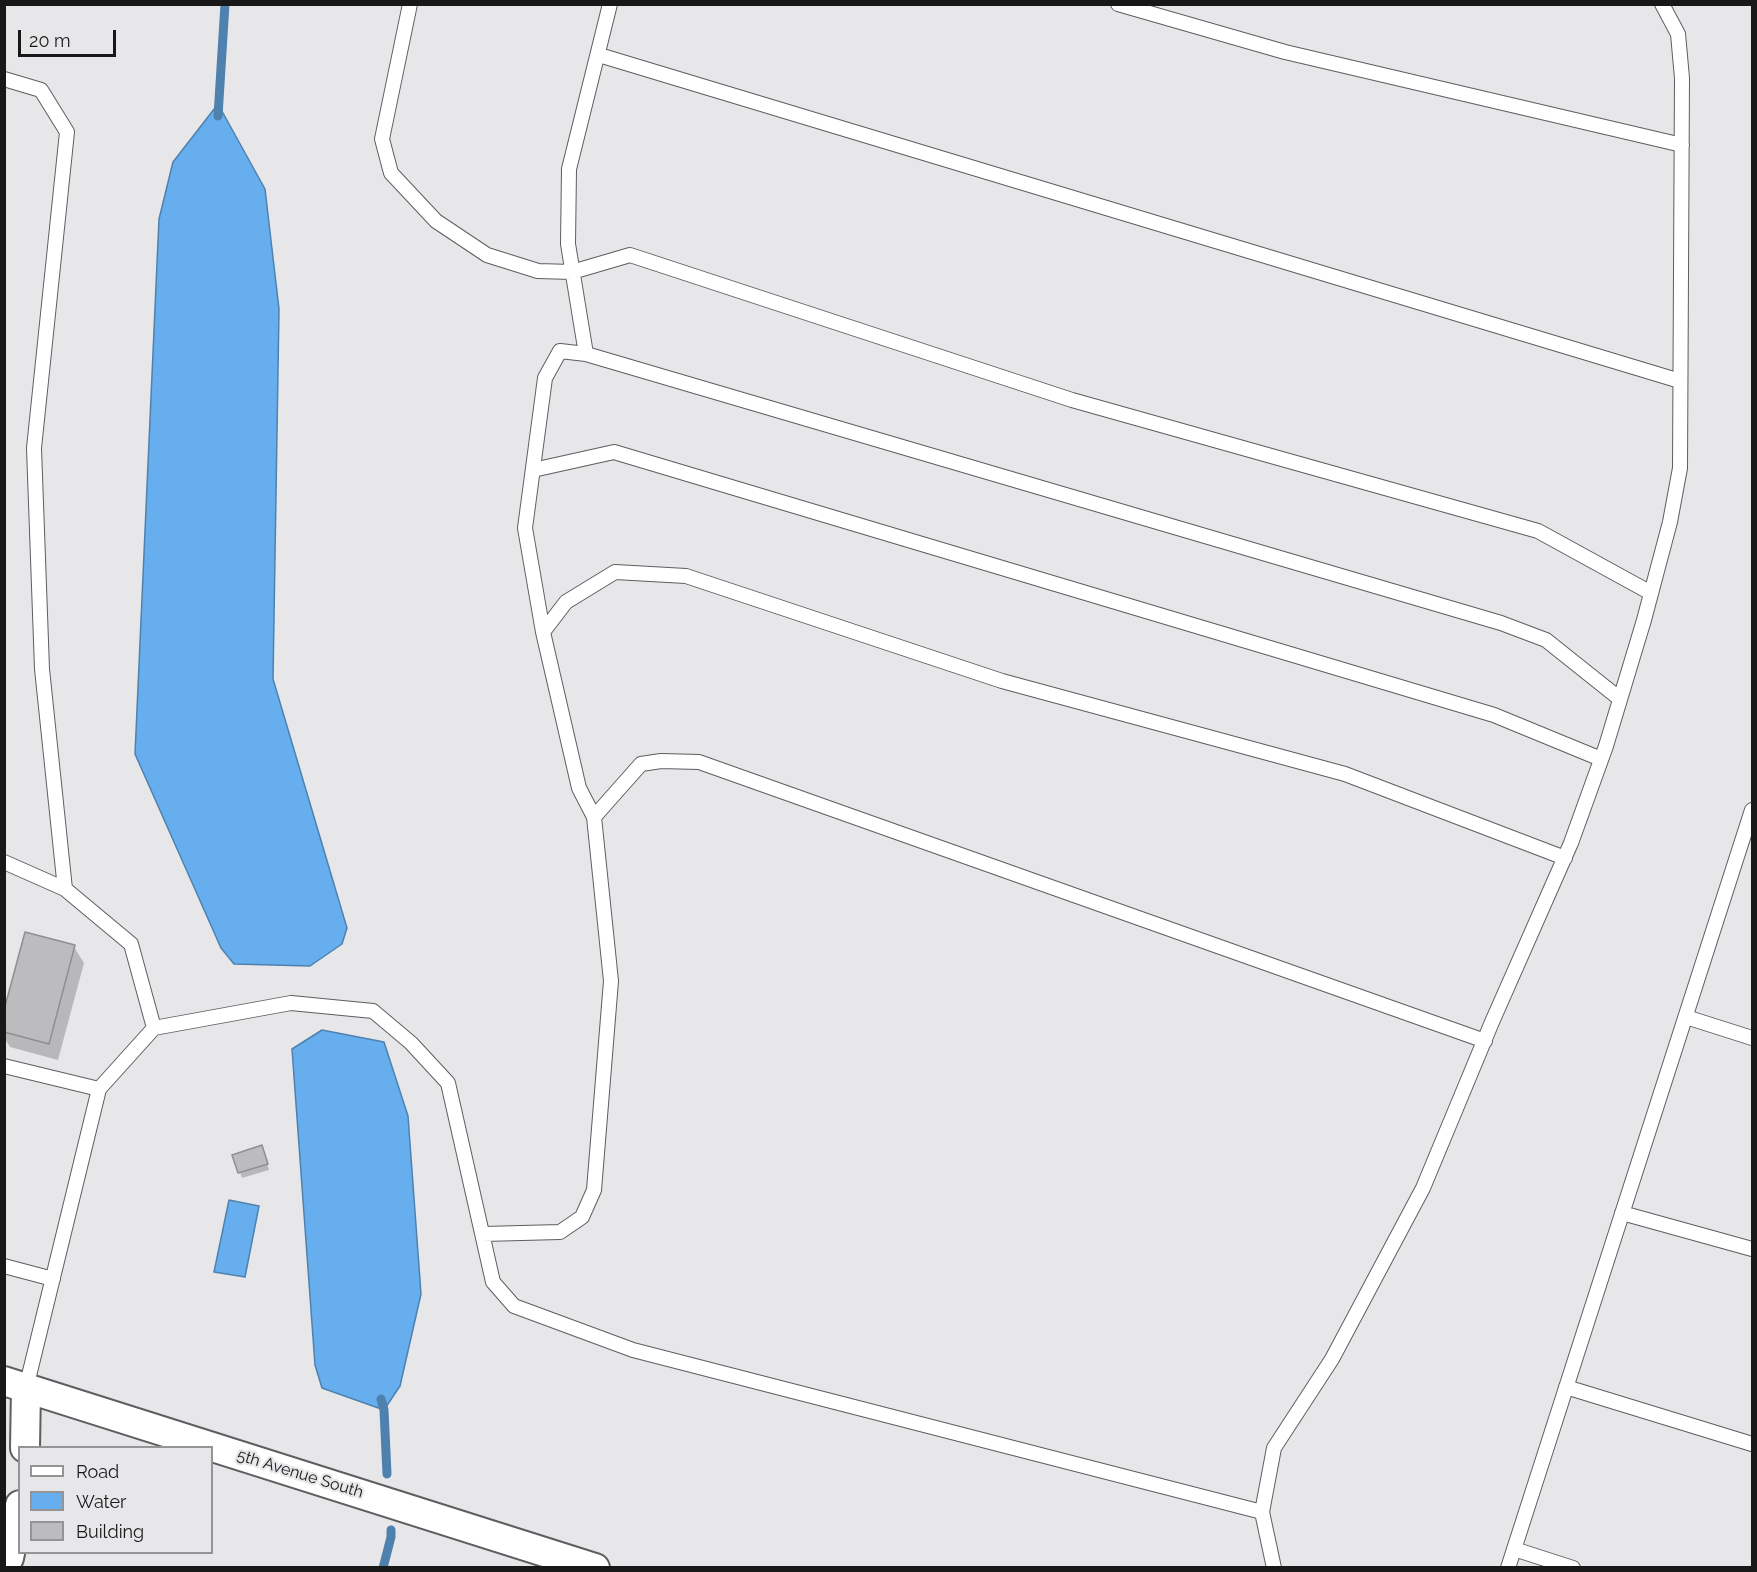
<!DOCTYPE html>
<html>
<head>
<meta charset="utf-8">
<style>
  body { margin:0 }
  #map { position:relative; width:1757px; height:1572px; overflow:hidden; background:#e7e7e9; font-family:Raleway,sans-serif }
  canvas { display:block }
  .frame { position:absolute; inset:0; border:6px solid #181819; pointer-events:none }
  .legend { position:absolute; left:18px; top:1446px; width:195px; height:108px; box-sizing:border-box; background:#e7e7e9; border:2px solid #949496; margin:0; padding:8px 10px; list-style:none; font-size:18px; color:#181819 }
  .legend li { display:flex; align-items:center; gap:12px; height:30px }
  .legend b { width:30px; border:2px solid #949496 }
  .scale { position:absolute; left:18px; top:30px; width:98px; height:27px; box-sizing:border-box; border:3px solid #181819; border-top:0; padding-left:8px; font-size:18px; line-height:21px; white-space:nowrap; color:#181819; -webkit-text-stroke:4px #e7e7e9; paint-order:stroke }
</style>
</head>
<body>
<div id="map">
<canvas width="1757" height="1572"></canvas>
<div class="frame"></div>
<ul class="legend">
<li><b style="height:8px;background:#fff"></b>Road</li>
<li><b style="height:16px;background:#66aeee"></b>Water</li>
<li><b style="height:16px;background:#bcbcbe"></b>Building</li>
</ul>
<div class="scale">20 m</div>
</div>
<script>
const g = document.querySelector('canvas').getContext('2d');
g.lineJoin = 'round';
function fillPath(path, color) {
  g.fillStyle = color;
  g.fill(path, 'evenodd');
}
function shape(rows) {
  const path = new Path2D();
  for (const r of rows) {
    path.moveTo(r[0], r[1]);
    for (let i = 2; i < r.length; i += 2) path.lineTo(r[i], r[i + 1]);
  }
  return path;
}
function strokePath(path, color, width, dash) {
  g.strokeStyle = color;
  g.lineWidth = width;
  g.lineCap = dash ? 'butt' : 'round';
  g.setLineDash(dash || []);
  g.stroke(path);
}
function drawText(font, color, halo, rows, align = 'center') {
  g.font = font + ' Raleway,sans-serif';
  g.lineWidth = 4.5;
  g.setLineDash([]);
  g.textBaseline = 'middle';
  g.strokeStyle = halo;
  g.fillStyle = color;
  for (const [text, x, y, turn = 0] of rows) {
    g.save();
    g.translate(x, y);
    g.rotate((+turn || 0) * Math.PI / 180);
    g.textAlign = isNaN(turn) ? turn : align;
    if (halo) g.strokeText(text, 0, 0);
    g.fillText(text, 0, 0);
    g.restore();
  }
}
const water = shape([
  [218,104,265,189,279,309,273,679,347,928,342,944,310,966,234,964,221,948,135,754,159,219,173,162,218,104],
  [322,1030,384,1042,408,1116,421,1294,400,1386,384,1410,322,1388,315,1365,292,1049,322,1030],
  [229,1200,259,1206,245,1277,214,1272,229,1200]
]);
const shadow = shape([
  [74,947,84,963,58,1060,10,1047,4,1037,4,1016],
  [264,1152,269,1170,242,1178,234,1156]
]);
const stream = shape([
  [218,116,225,4],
  [381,1399,384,1410,387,1474],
  [383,1568,391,1537,391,1530]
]);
const building = shape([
  [25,932,75,945,49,1044,4,1032,4,1010,25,932],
  [262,1145,268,1164,238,1173,232,1155,262,1145]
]);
const service = shape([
  [410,4,382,139,391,173,436,221,487,255,538,271,572,272,630,255,1072,400,1538,531,1651,593],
  [1118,4,1285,52,1682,145],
  [599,55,1680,381],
  [4,79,41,90,67,132,34,448,42,669,65,889],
  [586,354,1501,623,1546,640,1620,699],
  [533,470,614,452,1494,715,1601,759],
  [543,632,566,602,615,572,686,576,1002,681,1345,774,1565,858],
  [594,817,641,764,661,761,699,762,1485,1041],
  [4,862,65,889,131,944,154,1028,99,1089,26,1388],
  [1686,1017,1752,1038],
  [154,1028,291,1003,373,1011,411,1043,448,1083,493,1282,514,1306,633,1350,1262,1512,1274,1448,1332,1359,1423,1188,1492,1022,1571,843,1606,746,1644,620,1670,522,1680,468,1682,78,1678,34,1662,4],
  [4,1066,99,1089],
  [1622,1213,1752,1249],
  [483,1234,560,1232,582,1217,594,1190,611,981,594,817,579,788,543,632,525,528,545,378,560,351,586,354,568,244,569,169,610,4],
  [4,1266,53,1279],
  [1566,1387,1752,1444],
  [1262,1512,1274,1568],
  [1514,1549,1573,1568],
  [1508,1568,1752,810]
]);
const minor = shape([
  [4,1381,595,1568],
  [25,1448,26,1388],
  [4,1564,9,1558,20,1505]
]);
const streetNames = [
  ["5th Avenue South",300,1474,17]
];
fillPath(water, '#66aeee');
strokePath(water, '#4f81ae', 1.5);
fillPath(shadow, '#0003');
strokePath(stream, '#4f81ae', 9);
fillPath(building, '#bcbcbe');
strokePath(building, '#8f8f91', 1.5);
strokePath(service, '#5e5d5f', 16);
strokePath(minor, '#5e5d5f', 32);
strokePath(service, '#fff', 14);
strokePath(minor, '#fff', 28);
drawText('16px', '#181819', '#e7e7e9', streetNames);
</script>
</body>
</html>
